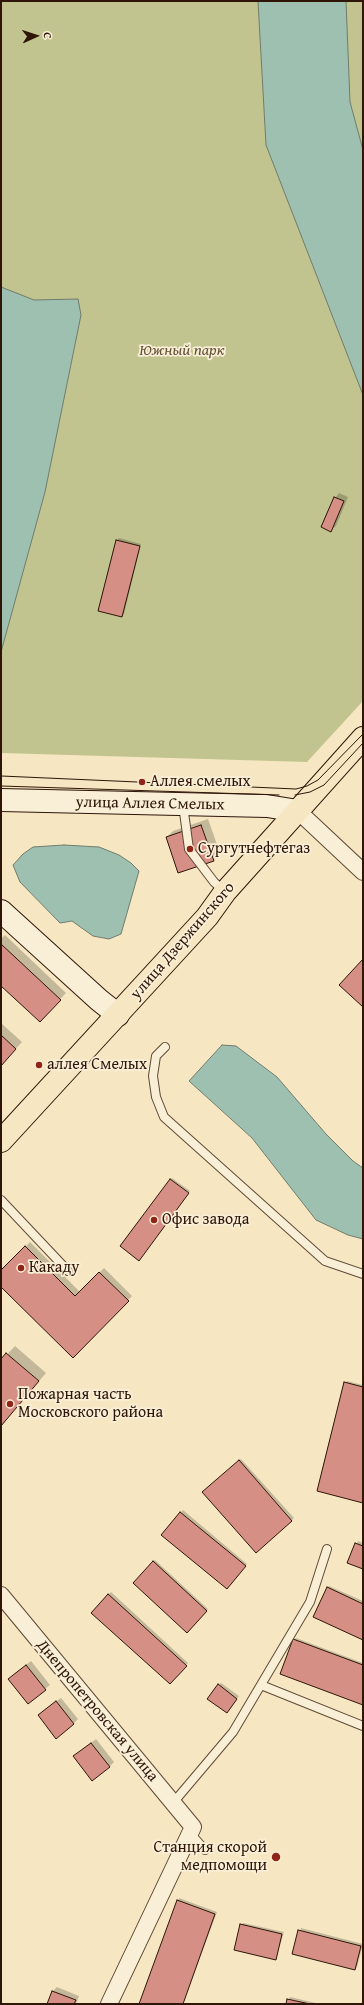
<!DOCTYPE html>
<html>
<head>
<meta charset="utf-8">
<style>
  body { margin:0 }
  #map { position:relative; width:364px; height:2005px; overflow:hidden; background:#f6e7c2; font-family:"Gentium Book Plus",serif }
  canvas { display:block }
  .frame { position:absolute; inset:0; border:2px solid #2e1508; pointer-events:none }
  .north { position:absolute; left:16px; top:16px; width:40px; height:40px; -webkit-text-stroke:3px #f9efd7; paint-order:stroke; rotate:87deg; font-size:11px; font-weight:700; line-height:16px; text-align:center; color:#2e1508 }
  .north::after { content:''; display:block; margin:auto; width:14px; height:18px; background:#2e1508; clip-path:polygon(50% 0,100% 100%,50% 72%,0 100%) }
</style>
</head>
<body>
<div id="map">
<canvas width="364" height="2005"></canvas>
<div class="frame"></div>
<div class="north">С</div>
</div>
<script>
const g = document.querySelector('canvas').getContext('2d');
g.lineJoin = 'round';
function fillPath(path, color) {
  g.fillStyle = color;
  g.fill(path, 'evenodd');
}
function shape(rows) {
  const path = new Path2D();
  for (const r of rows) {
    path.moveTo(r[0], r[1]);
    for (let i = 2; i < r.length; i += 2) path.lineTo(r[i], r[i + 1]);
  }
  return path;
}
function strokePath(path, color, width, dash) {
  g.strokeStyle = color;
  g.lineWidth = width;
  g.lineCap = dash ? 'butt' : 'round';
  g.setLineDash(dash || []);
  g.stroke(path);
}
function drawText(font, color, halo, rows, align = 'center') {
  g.font = font + ' "Gentium Book Plus",serif';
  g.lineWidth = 3.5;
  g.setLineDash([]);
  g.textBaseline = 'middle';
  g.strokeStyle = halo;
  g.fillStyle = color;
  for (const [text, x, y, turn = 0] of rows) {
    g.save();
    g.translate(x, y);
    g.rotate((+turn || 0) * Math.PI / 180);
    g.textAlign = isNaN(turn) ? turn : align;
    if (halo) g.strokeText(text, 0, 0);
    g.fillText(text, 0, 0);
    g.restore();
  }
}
const green = shape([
  [1,1,363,1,363,701,307,762,1,753]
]);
const water = shape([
  [258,1,346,1,350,102,363,150,363,395,266,145,258,1],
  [1,287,34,300,78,299,81,315,45,492,1,652,1,287],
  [64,845,99,847,119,855,131,863,139,871,121,934,109,939,93,936,72,921,60,923,20,882,13,865,23,854,33,847,64,845],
  [222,1045,236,1046,277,1077,326,1134,353,1161,363,1168,363,1239,348,1235,316,1220,252,1138,189,1081,222,1045]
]);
const shadow = shape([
  [339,493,348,497,336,526,331,530,335,498],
  [119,538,141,544,124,614,122,616,117,540],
  [208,819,220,853,214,860,167,837,173,831],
  [5,935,66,993,46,1014,1,984,1,939],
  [1,1023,22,1042,1,1065],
  [172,1178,190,1191,141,1257,170,1180],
  [30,1242,80,1292,104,1268,132,1296,73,1356,1,1285,1,1272],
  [15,1346,46,1373,1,1426,1,1361],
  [347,1381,363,1385,363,1502,345,1383],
  [241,1459,294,1518,256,1552,204,1492],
  [183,1510,247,1564,229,1586,162,1534],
  [358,1541,363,1543,363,1568,348,1563],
  [155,1560,208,1609,187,1631,134,1583],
  [329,1586,363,1601,363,1639,327,1588],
  [111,1592,188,1663,170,1683,92,1612],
  [296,1638,363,1663,363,1704,294,1640],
  [31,1661,50,1685,28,1703,14,1674],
  [221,1683,239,1696,229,1710,219,1685],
  [61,1698,78,1719,73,1724,43,1711],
  [96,1739,114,1762,109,1767,79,1752],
  [179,1898,217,1912,183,2004,140,2004],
  [243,1923,284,1932,276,1959,241,1925],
  [301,1928,363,1944,357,1967,355,1969,293,1953],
  [57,1987,79,1996,76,2004,48,2004,53,1991],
  [290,1997,320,2004,287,2004]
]);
const building = shape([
  [334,497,344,501,331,532,321,527,334,497],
  [116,540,140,546,122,617,98,611,116,540],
  [201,825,214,861,178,873,166,837,201,825],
  [1,944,61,1000,40,1022,1,986,1,944],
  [363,959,363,1007,339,985,363,959],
  [1,1035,16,1049,1,1066,1,1035],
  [170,1179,189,1193,139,1261,120,1246,170,1179],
  [25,1246,75,1296,99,1272,129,1301,73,1358,1,1287,1,1270,25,1246],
  [6,1353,39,1381,1,1426,1,1359,6,1353],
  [344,1382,363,1387,363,1503,317,1491,344,1382],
  [239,1460,292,1521,256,1553,202,1492,239,1460],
  [180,1512,246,1566,227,1589,161,1535,180,1512],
  [355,1543,363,1546,363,1569,347,1563,355,1543],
  [153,1561,207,1611,187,1633,133,1583,153,1561],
  [327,1587,363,1604,363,1640,313,1617,327,1587],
  [108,1594,187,1666,170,1684,91,1613,108,1594],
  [293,1639,363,1665,363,1705,280,1674,293,1639],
  [26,1665,46,1690,28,1704,8,1679,26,1665],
  [218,1684,237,1699,227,1713,207,1699,218,1684],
  [56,1701,74,1724,56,1739,38,1715,56,1701],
  [91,1743,110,1767,92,1781,73,1756,91,1743],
  [177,1900,215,1914,183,2004,139,2004,177,1900],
  [240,1924,282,1934,276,1960,234,1950,240,1924],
  [298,1930,361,1946,355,1970,292,1954,298,1930],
  [52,1991,76,2000,74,2004,47,2004,52,1991],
  [287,1999,310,2004,286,2004,287,1999]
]);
const service = shape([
  [183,805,189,849,214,882,225,892],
  [165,1047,156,1056,153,1076,156,1097,164,1117,325,1261,363,1274],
  [1,1200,68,1271],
  [261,1685,363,1726],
  [173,1803,233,1732,310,1602,327,1549],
  [190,1833,205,1850]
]);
const minor = shape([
  [298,811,363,872],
  [1,1595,193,1827,109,2004]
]);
const secondary = shape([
  [1,800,267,806,298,811],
  [1,911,99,1000,118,1015]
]);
const primary = shape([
  [1,1141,207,917,225,892,363,738]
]);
const tram = shape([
  [1,776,296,789,307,786,318,780,363,734],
  [1,786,279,795],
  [295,795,310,792,324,785,363,743]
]);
const markers = [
  [142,782,4,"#8f2418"],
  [190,849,4,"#8f2418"],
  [39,1065,4,"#8f2418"],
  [154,1220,4,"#8f2418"],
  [21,1268,4,"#8f2418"],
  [10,1404,4,"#8f2418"],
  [276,1857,5,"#8f2418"]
];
const parkNames = [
  ["Южный парк",182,351]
];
const poiNames = [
  ["Аллея смелых",150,782],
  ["Сургутнефтегаз",198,849],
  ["аллея Смелых",47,1065],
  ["Офис завода",162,1220],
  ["Какаду",29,1268],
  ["Пожарная часть",18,1395],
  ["Московского района",18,1413],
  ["Станция скорой",267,1848,"right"],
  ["медпомощи",267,1866,"right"]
];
const streetNames = [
  ["улица Аллея Смелых",150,804,1],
  ["улица Дзержинского",183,941,-49],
  ["Днепропетровская улица",97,1711,50]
];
fillPath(green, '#c2c48f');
fillPath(water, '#9dc0b1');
strokePath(water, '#717c6d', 1);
fillPath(shadow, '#0003');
fillPath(building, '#d58f85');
strokePath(building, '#2e1508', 1);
strokePath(service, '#604a36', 10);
strokePath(minor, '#604a36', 18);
strokePath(secondary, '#2e1508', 24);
strokePath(primary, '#2e1508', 24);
strokePath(service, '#f9efd7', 8);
strokePath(minor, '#f9efd7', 16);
strokePath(secondary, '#f9efd7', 22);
strokePath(primary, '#f6e7c2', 22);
strokePath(tram, '#2e1508', 1);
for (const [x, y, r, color] of markers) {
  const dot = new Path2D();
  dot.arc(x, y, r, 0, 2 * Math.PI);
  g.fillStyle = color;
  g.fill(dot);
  strokePath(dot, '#f9efd7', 1.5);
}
drawText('italic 16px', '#625237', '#f9efd7', parkNames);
drawText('16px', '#2e1508', '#f9efd7', poiNames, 'left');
drawText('16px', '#2e1508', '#f9efd7', streetNames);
</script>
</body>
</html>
